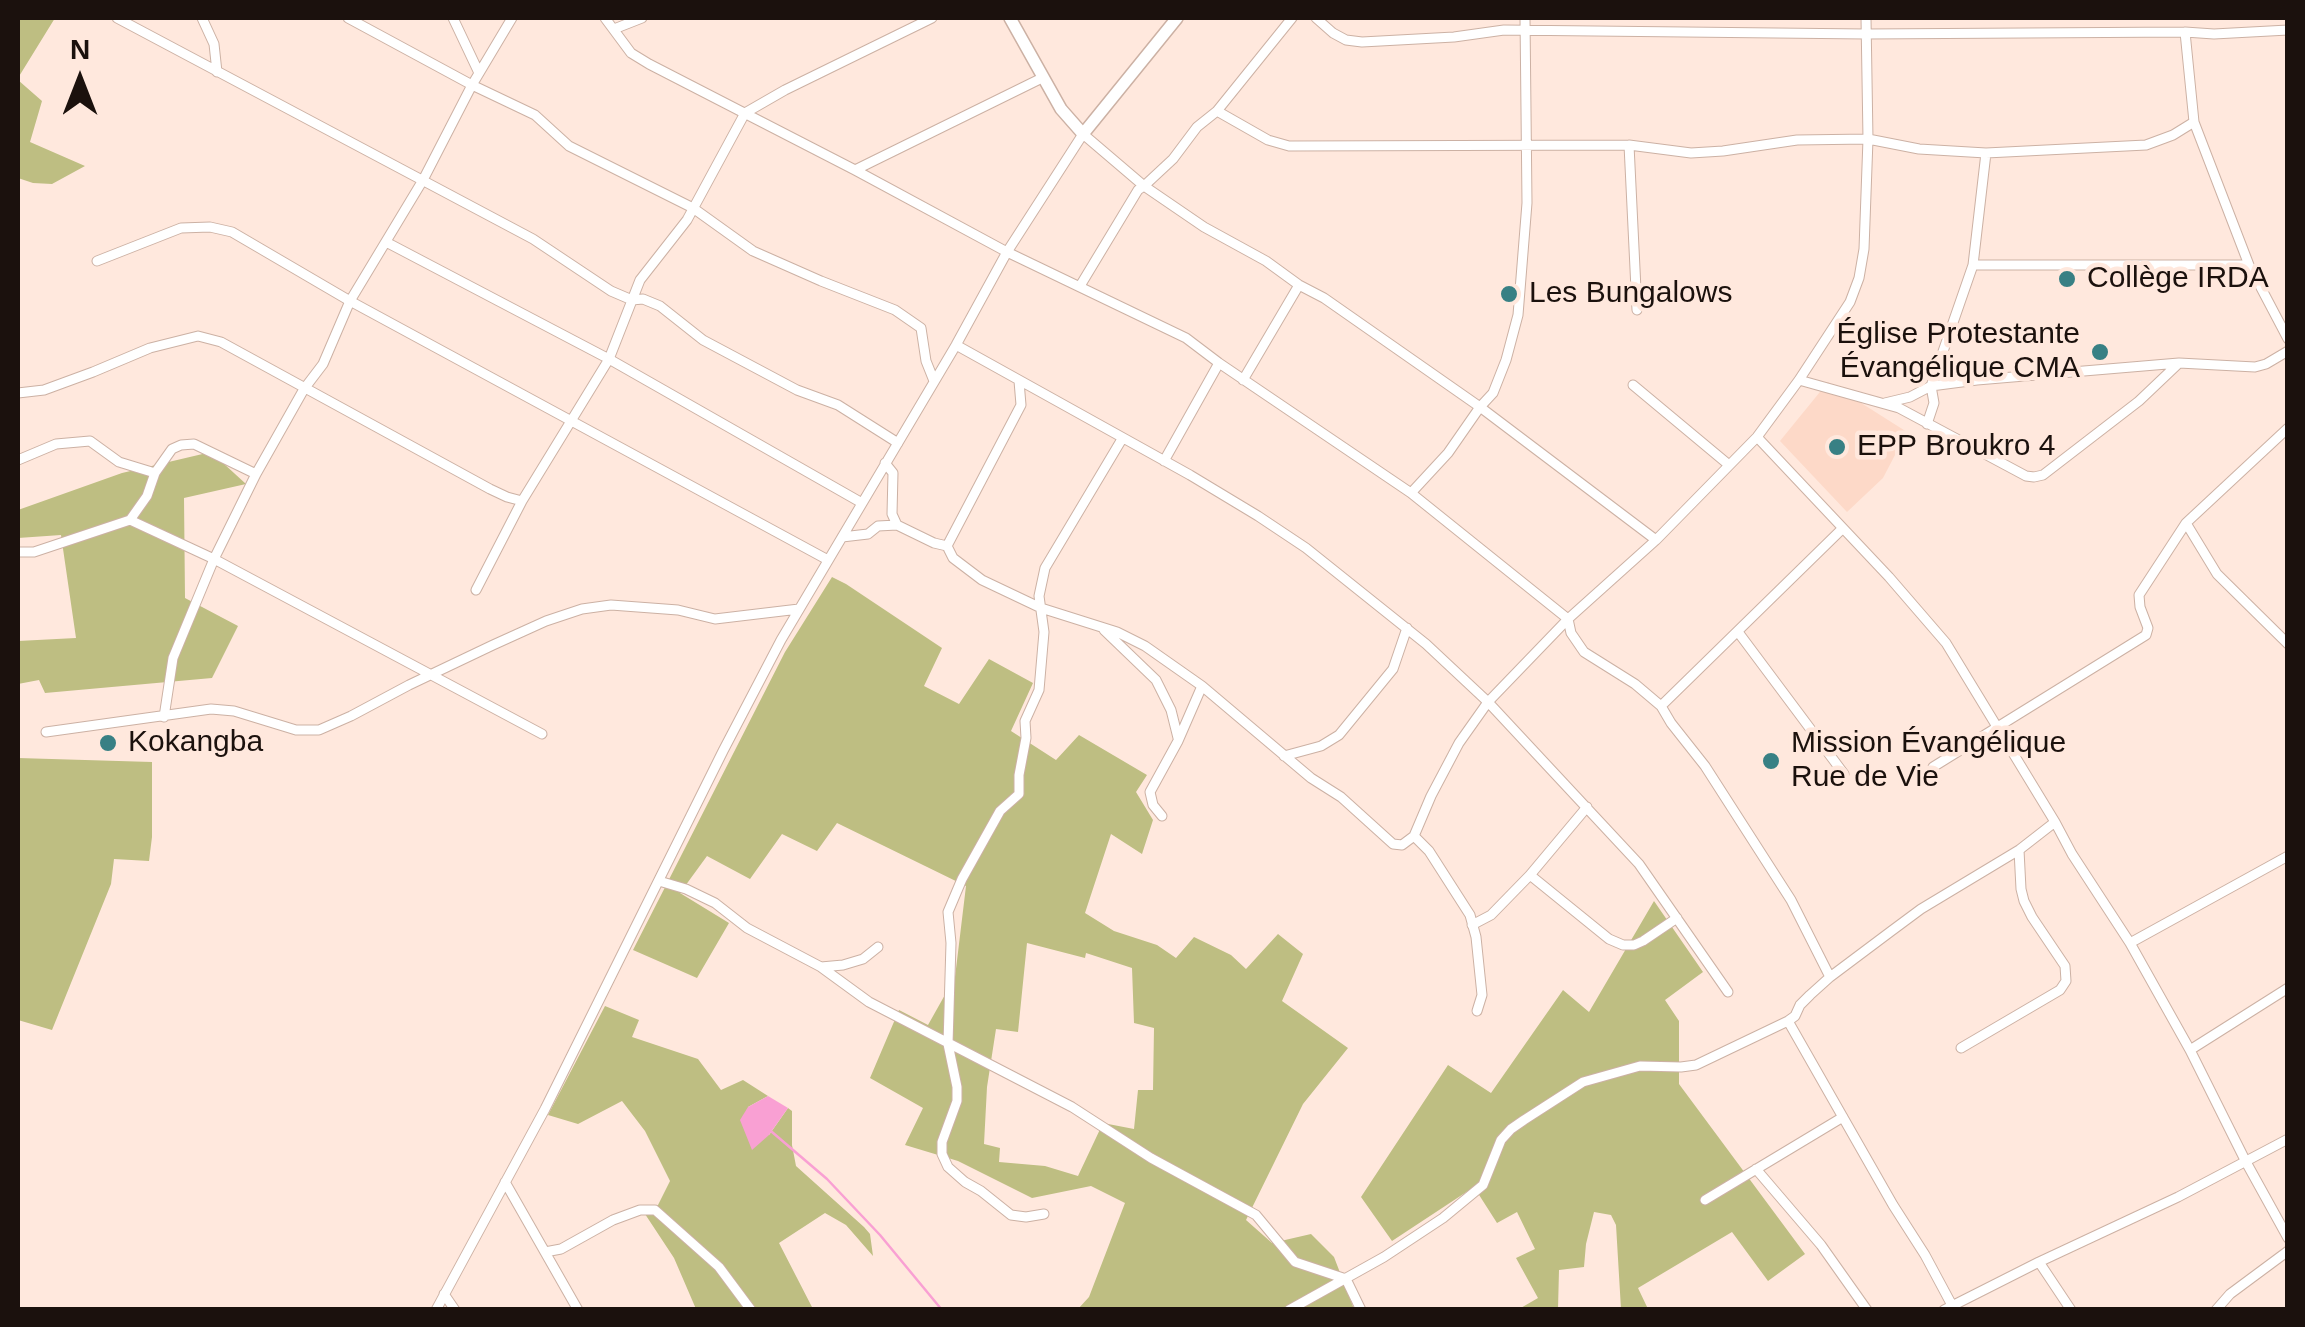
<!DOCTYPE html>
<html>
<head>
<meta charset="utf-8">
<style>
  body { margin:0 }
  #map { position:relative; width:2305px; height:1327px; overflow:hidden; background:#ffe8dd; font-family:Arial,sans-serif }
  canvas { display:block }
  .frame { position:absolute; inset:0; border:20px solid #1b110d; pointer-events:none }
  .north { position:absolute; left:30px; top:30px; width:100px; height:100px; -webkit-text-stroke:8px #ffe8dd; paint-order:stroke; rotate:0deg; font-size:28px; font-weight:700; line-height:40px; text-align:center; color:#1b110d }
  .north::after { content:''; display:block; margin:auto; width:35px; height:45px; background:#1b110d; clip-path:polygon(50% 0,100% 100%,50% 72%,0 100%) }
</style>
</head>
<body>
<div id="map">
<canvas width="2305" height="1327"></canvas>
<div class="frame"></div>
<div class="north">N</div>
</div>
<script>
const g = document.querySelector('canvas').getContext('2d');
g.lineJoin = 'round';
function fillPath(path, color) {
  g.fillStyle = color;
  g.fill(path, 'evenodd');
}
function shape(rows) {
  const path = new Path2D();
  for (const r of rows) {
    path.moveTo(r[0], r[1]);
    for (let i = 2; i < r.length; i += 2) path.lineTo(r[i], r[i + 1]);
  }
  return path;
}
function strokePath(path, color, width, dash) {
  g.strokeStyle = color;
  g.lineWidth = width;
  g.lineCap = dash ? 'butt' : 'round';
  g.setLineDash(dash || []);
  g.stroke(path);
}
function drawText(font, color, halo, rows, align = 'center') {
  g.font = font + ' Arial,sans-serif';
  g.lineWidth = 9;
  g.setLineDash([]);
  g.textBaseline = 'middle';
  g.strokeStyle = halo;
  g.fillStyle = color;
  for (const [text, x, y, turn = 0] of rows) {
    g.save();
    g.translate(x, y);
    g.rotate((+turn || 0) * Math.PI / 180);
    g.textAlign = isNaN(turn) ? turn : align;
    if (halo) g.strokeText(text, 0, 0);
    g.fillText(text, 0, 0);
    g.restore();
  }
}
const built = shape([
  [1828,382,1907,432,1883,478,1847,512,1780,441]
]);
const green = shape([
  [18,18,55,18,18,78],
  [18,80,42,101,30,142,85,166,52,184,33,183,18,178],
  [211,452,246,484,184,498,185,598,238,626,212,678,45,693,39,680,18,684,18,641,76,638,61,535,18,538,18,510,122,473],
  [832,577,846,584,942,648,924,686,959,704,989,659,1033,683,1011,731,1056,760,1079,735,1147,775,1136,792,1153,820,1142,854,1111,834,1085,913,1114,931,1157,945,1176,958,1194,937,1231,955,1246,969,1278,934,1303,954,1282,1001,1348,1048,1303,1104,1246,1220,1272,1243,1311,1234,1334,1257,1354,1309,1078,1309,1089,1297,1125,1203,1091,1186,1032,1198,958,1161,905,1145,923,1108,870,1078,899,1010,928,1025,955,977,966,886,837,823,817,851,782,834,750,879,707,856,680,893,729,923,697,978,633,950,785,652],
  [1027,943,1085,958,1086,953,1132,968,1134,1023,1154,1028,1153,1090,1138,1090,1134,1129,1103,1123,1078,1176,1045,1166,999,1162,1000,1148,984,1144,987,1087,996,1029,1018,1032],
  [18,758,152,762,152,837,149,861,114,859,111,884,52,1030,18,1020],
  [1654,901,1703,972,1665,1000,1679,1021,1679,1084,1805,1254,1768,1281,1732,1232,1638,1288,1648,1309,1621,1309,1616,1225,1611,1215,1594,1212,1586,1244,1584,1267,1559,1270,1558,1309,1519,1309,1538,1298,1516,1258,1535,1249,1517,1212,1497,1223,1474,1187,1392,1241,1361,1197,1448,1065,1491,1093,1563,990,1589,1012],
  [605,1006,639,1020,632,1037,698,1059,721,1090,743,1080,768,1096,748,1107,769,1135,788,1108,792,1111,792,1145,796,1166,864,1227,870,1234,873,1256,846,1225,825,1213,779,1243,813,1309,696,1309,674,1258,645,1214,658,1205,670,1181,645,1131,622,1101,578,1124,548,1115]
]);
const water = shape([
  [768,1096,788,1108,769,1135,752,1150,740,1120,748,1107]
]);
const stream = shape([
  [772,1132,827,1179,880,1235,942,1310]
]);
const minor = shape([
  [117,18,533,239,611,291,632,300,643,299,660,306,703,340,797,390,838,405,898,443],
  [202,18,214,44,217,72],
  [348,18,472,85,535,115,569,146,693,208,753,251,821,281,895,310,921,328,926,361,934,381],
  [453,18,479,73],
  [605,18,631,53,649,64,855,170,1007,252,1186,338,1219,363,1411,493,1568,619,1571,633,1584,652,1635,684,1661,706,1671,723,1705,766,1791,900,1830,977],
  [1316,18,1333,33,1346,40,1362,42,1454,37,1504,30,1866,34,2185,32,2214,34,2288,30],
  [614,29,642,18],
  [2185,32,2194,122,2249,265,2288,339],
  [1217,111,1268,140,1289,146,1629,145,1691,153,1723,151,1797,140,1868,139,1919,149,1986,153,2146,145,2173,135,2194,122],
  [1629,145,1637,310],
  [855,170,1042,78],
  [386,242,609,359,862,503],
  [97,261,181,228,210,227,232,232,350,301,828,560],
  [1973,265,2249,265],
  [1080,286,1138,190,1144,186,1204,227,1266,261,1299,285,1324,298,1480,407,1656,540],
  [956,345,1190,475,1258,516,1306,548,1426,644,1488,702,1639,864,1728,992],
  [1243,380,1299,285],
  [1799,380,1899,408,2026,476,2034,477,2043,475,2139,401,2179,363],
  [1633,385,1729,465],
  [18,393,44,390,93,372,150,348,198,336,221,342,490,489,507,497,522,501],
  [1885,403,1910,397,1931,386,1977,380,2179,363,2255,367,2266,364,2288,351],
  [1927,424,1934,403,1931,386,1973,265,1986,153],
  [1757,437,1889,577,1946,643,2055,822,2072,854,2130,943,2190,1050,2246,1162,2288,1238],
  [18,460,56,444,90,441,119,462,155,473],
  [1164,461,1219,363],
  [885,463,893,473,892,514,897,525,934,543,947,546,953,558,982,580,1041,608,1117,632,1145,646,1202,686,1311,778,1341,797,1393,844,1402,845,1414,836,1431,796,1459,743,1488,702,1568,619,1656,540,1757,437,1799,380,1850,302,1859,278,1864,249,1868,139,1866,18],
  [1411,493,1448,453,1480,407,1493,393,1506,360,1518,315,1527,203,1525,18],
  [130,520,214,559,542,734],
  [2186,523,2217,574,2288,644],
  [842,537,868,534,878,526,897,525],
  [947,546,1021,405,1019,381],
  [18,552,34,552,130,520,147,496,155,473,172,449,181,445,194,444,256,474],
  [476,590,522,501,609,359,640,280,687,220,745,113,785,90,932,18],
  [1104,630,1156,680,1171,710,1178,738],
  [1738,632,1844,774],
  [1661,706,1842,529],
  [164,717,173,658,214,559,256,474,304,389,323,364,350,301,423,180,472,85,512,18],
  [46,732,211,709,234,711,296,730,319,730,351,716,409,685,493,645,546,621,582,609,611,605,678,610,715,619,799,609],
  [1284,756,1321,746,1339,735,1393,669,1407,628],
  [1933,767,2146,635,2148,628,2140,607,2139,595,2186,523,2288,428],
  [1162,816,1153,805,1150,792,1178,741,1202,686],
  [1414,836,1429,851,1470,915,1476,937,1482,995,1477,1011],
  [1530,875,1609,939,1623,945,1634,945,1643,941,1677,918],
  [659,881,686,889,715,903,747,928,821,967,869,1002,1072,1107,1151,1158,1256,1215,1295,1262,1346,1279,1361,1310],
  [1472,925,1491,915,1530,875,1587,807],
  [2130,943,2288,856],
  [821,967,843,965,863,959,878,947],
  [1788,1021,1893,1205,1925,1255,1954,1309],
  [1961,1048,2060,990,2066,981,2065,966,2032,917,2024,901,2021,889,2019,850],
  [2190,1050,2288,988],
  [1756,1169,1821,1245,1867,1310],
  [505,1182,578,1310],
  [1705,1200,1843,1117],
  [1044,1214,1026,1217,1011,1215,981,1191,965,1182,948,1167,942,1154,942,1142,957,1101,957,1087,948,1044,951,943,948,912,962,879,1000,811,1019,794,1019,775,1026,738,1025,721,1039,690,1044,632,1039,596,1045,568,1122,439],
  [545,1252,561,1249,613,1220,640,1210,655,1210,719,1267,751,1310],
  [2039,1262,2071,1310],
  [444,1294,455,1310],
  [436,1310,545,1109,723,751,781,640,956,345,1007,252,1083,134,1144,186,1173,159,1197,127,1217,111,1292,18],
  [1289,1310,1384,1257,1443,1218,1483,1185,1501,1140,1511,1129,1524,1120,1583,1082,1640,1066,1681,1067,1696,1065,1788,1021,1795,1016,1800,1005,1810,995,1830,977,1890,932,1921,909,2019,850,2055,822],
  [1944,1310,2039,1262,2178,1197,2288,1139],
  [2216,1310,2230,1294,2288,1251]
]);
const tertiary = shape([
  [1010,18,1061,109,1083,134,1177,18]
]);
const markers = [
  [2067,279,10,"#388084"],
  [1509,294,10,"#388084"],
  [2100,352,10,"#388084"],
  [1837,447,10,"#388084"],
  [108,743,10,"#388084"],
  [1771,761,10,"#388084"]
];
const poiNames = [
  ["Collège IRDA",2087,279],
  ["Les Bungalows",1529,294],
  ["Église Protestante",2080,335,"right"],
  ["Évangélique CMA",2080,369,"right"],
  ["EPP Broukro 4",1857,447],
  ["Kokangba",128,743],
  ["Mission Évangélique",1791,744],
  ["Rue de Vie",1791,778]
];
fillPath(built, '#fdd9c8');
fillPath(green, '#bebe82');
fillPath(water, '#f9a0d3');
strokePath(stream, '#f9a0d3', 2.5);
strokePath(minor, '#ccb1a4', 11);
strokePath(tertiary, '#ccb1a4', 14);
strokePath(minor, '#fff', 9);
strokePath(tertiary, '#fff', 11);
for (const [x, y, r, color] of markers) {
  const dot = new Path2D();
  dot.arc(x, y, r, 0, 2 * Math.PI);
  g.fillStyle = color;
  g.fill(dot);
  strokePath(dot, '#ffe8dd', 4);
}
drawText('30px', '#1b110d', '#ffe8dd', poiNames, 'left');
</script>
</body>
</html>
